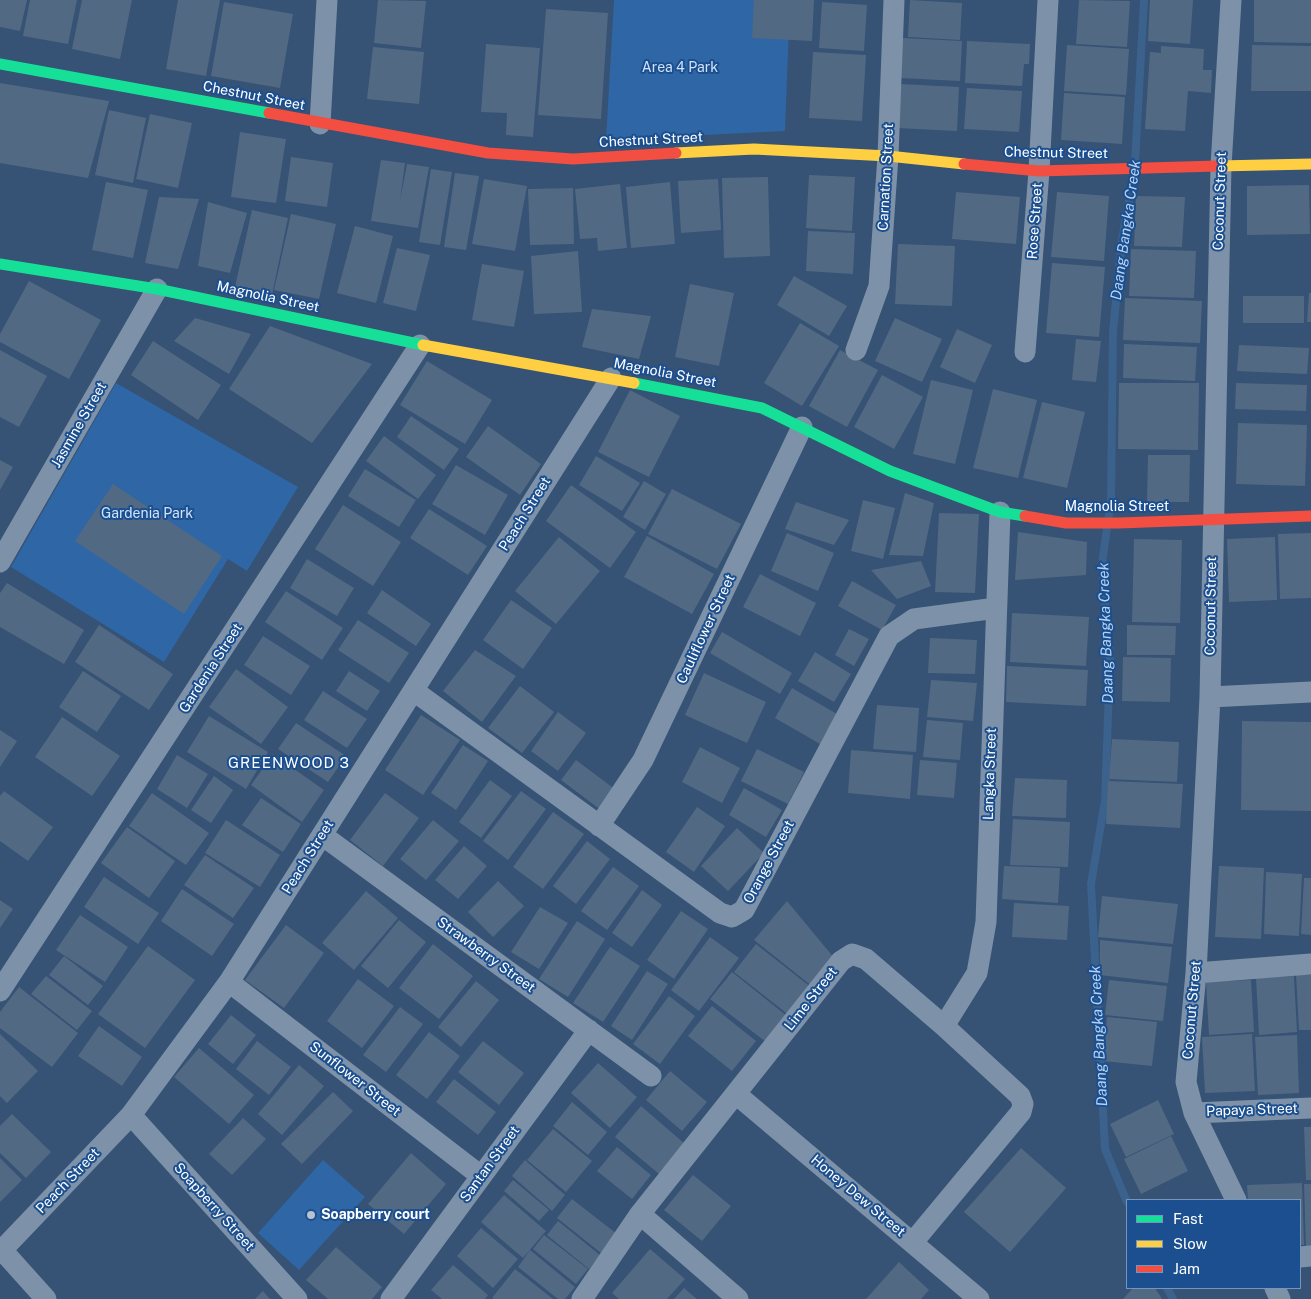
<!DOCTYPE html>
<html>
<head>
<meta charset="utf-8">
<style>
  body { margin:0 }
  #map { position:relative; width:1311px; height:1299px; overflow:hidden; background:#365274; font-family:"Public Sans",sans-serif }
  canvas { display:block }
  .legend { position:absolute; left:1126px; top:1199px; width:175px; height:90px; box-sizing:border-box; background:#1b4f8f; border:1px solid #7695bc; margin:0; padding:6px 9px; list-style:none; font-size:15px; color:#fff }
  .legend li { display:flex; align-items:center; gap:10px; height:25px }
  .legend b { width:25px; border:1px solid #7695bc }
</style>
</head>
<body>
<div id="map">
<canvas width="1311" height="1299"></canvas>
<ul class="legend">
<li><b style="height:6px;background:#16e098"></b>Fast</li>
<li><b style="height:6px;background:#ffcf43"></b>Slow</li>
<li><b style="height:6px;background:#f24e42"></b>Jam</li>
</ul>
</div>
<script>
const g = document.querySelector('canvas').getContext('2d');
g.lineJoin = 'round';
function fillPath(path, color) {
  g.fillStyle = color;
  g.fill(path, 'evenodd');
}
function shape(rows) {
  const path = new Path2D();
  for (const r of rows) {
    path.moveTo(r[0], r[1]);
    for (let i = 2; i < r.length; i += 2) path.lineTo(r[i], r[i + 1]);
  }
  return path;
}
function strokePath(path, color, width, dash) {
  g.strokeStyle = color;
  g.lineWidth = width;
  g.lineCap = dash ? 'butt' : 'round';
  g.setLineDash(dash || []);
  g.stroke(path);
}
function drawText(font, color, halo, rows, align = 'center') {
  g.font = font + ' "Public Sans",sans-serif';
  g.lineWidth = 4;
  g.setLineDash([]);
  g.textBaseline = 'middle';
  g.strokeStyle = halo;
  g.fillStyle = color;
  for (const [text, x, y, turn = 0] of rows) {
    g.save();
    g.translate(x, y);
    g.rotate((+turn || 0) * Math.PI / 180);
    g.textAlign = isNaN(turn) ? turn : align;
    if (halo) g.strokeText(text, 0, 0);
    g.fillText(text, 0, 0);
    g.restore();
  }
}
const green = shape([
  [614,0,790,0,785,131,606,140],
  [116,383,298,487,247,571,228,559,164,662,11,567],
  [323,1160,365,1197,299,1270,258,1233]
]);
const stream = shape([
  [1135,163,1144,0],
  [1127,1202,1105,1149,1091,884,1105,800,1110,661,1102,564,1111,499,1113,332,1122,240,1134,174],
  [1167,1288,1173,1299]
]);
const building = shape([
  [0,0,27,0,20,31,0,27],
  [30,0,77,0,68,44,23,36],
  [82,0,132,0,120,59,72,49],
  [178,0,220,0,206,76,166,69],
  [378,0,426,1,421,48,374,43],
  [754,0,814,0,812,41,752,38],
  [910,0,962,3,960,40,908,37],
  [1079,0,1130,1,1127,47,1076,44],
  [1150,0,1193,0,1190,44,1148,41],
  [1254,0,1311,0,1311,43,1254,42],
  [224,2,293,14,280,88,211,76],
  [822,2,867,5,864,51,819,48],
  [546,9,608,13,601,119,538,115],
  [902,38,962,41,960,81,900,78],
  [967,41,1030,44,1029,64,1024,64,1022,86,965,83],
  [486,44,540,48,533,137,506,135,507,113,481,112],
  [1067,45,1129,49,1126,95,1064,91],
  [1252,45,1311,46,1311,91,1251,91],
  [1161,46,1204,49,1203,70,1212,70,1211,93,1188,91,1185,131,1145,129,1150,52,1161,53],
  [373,47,424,52,419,104,367,99],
  [813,52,866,55,862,121,809,118],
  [0,83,109,101,88,178,0,163],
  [900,84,959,87,957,131,897,128],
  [967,88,1022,91,1019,132,964,129],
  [1064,93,1125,97,1122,144,1061,140],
  [109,110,146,118,133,183,95,175],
  [150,114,192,123,178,188,136,179],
  [240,132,286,139,276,203,231,197],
  [291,157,333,163,327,207,285,201],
  [381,160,405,163,400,201,407,164,429,167,418,228,371,221],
  [431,169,452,172,440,245,419,242],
  [455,173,479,176,466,250,444,247],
  [809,175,855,177,852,231,806,228],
  [768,177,770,256,724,258,722,178],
  [484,179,527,186,515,251,472,244],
  [718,179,721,230,681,233,678,181],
  [106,182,148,190,133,258,92,250],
  [670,182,675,244,631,248,626,187],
  [620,184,627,248,598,251,597,238,580,239,575,189],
  [1309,185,1310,234,1247,235,1247,186],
  [573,188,574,244,530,245,528,189],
  [956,192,1020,197,1016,244,952,239],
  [1057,192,1109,196,1104,261,1051,257],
  [1136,196,1185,197,1182,247,1134,246],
  [159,197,199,199,178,269,145,263],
  [208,202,247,213,230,273,198,266],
  [252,210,288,218,272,295,235,287],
  [291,214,336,224,319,299,274,290],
  [355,226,393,236,376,303,337,293],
  [808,231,855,233,853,274,806,271],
  [898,244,955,246,952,306,895,304],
  [397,248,430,255,416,311,383,303],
  [1131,249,1196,251,1194,298,1129,296],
  [578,251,582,312,534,314,531,256],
  [1052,263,1105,267,1099,337,1046,333],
  [482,264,524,271,514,327,472,320],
  [794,276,847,306,829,336,777,305],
  [29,281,101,320,69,379,0,342,0,334],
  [690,284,734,293,719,366,675,357],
  [1309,293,1311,293,1311,322,1307,322],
  [1243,296,1304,296,1304,323,1243,323],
  [1125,298,1202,301,1200,343,1123,340],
  [592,309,651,316,639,359,582,347],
  [195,318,251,334,229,374,174,341],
  [895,318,942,339,922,382,875,361],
  [800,323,839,346,802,406,764,383],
  [270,326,372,364,312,443,229,389],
  [957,329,992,345,975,383,940,367],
  [1076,339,1101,341,1096,382,1072,380],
  [153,341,221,385,198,420,131,375],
  [1124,344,1197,347,1195,381,1123,378],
  [1239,345,1309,348,1307,374,1237,371],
  [0,350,47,376,19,427,0,417],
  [840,350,878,370,847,427,809,406],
  [427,361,492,400,465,444,400,405],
  [882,375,923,397,894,449,854,427],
  [931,380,973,390,955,464,913,454],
  [1119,383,1199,383,1198,450,1118,449],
  [1236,383,1307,385,1306,411,1235,409],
  [993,389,1037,400,1018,478,973,468],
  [630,390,680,416,649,477,598,452],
  [1042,402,1085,412,1067,488,1023,478],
  [411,416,459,449,444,470,397,437],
  [1238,423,1307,425,1305,486,1236,484],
  [488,426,541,464,520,495,466,457],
  [384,436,436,475,418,499,366,461],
  [1148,455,1190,455,1189,502,1147,502],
  [596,456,640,483,622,511,579,485],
  [0,460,13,467,0,490],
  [456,465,508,495,485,535,432,504],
  [365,469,416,500,399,527,348,496],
  [644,481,666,494,645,530,623,517],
  [113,484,222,556,184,614,75,541],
  [571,485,636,532,610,568,546,521],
  [672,489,741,524,717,569,648,534],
  [905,493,934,503,923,556,889,555],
  [863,500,895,508,883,559,851,551],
  [796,502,849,520,834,545,785,529],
  [343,505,401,542,373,586,315,549],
  [429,509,487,546,468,575,410,538],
  [939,513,979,514,975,593,935,592],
  [1018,532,1087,542,1086,575,1015,580],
  [787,533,834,553,818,591,771,571],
  [1311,533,1311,598,1280,599,1278,534],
  [647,536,714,574,692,614,624,577],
  [559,537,600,571,556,624,515,591],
  [1275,537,1277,600,1229,602,1227,539],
  [1134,539,1182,540,1180,623,1132,622],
  [307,559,354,588,337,616,290,588],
  [921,561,931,586,897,599,871,570],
  [760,574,816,603,800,636,743,607],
  [852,581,896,605,882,630,838,606],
  [7,583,84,630,64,664,0,627,0,593],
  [382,590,431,624,416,646,367,613],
  [286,591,343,628,322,660,265,622],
  [511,600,552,628,523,669,483,640],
  [1012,613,1089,617,1086,666,1010,662],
  [358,620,409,653,389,683,338,650],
  [99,625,173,674,149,710,75,662],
  [1127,625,1176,626,1175,655,1127,655],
  [849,629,869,639,854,666,835,655],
  [722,632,792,673,780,694,710,653],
  [263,636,310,666,291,695,244,665],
  [930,638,977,640,975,674,928,673],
  [475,650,516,676,482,722,443,691],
  [815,652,851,674,834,702,798,681],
  [1123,657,1171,658,1170,702,1122,701],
  [1007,666,1088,670,1086,706,1006,702],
  [236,669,288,707,261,744,209,707],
  [83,671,121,696,97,732,59,707],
  [349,671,380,691,367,711,336,691],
  [704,673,766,702,747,743,685,715],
  [931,680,977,683,973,721,927,717],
  [520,686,554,712,522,753,488,728],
  [792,688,837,714,820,744,775,718],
  [323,691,367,719,347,748,304,720],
  [877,705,919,708,916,752,873,749],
  [558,712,586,733,558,771,531,751],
  [421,715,460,740,423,795,385,770],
  [209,716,268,752,246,789,187,752],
  [62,717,120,756,92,796,35,757],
  [927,720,963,723,960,760,923,757],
  [1242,721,1311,722,1311,811,1241,810],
  [296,723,346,756,328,782,278,749],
  [0,730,17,741,0,767],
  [1112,739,1179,742,1177,782,1109,779],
  [463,745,488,761,456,810,431,793],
  [700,747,740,768,722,803,682,782],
  [757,749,804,772,788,804,741,781],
  [851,750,913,755,910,799,848,793],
  [273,754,324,790,302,822,251,785],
  [177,755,208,774,187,808,157,789],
  [576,760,616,790,601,810,561,780],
  [920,760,957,763,954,798,917,795],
  [214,776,233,790,211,823,191,810],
  [1015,778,1067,780,1066,818,1012,816],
  [490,780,512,796,481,838,459,822],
  [1108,781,1183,784,1180,828,1106,824],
  [744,788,782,810,766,837,729,815],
  [4,791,53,827,28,861,0,841,0,796],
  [521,791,546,809,508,860,483,841],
  [152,793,209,833,186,865,129,826],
  [385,793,419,818,383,866,350,840],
  [261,798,301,824,283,852,242,825],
  [697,807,725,826,694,872,666,852],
  [553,812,584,834,543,889,513,867],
  [1013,819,1070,822,1068,867,1010,865],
  [226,820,280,855,260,887,205,853],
  [433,820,459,841,426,880,400,859],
  [127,827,175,861,149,898,101,863],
  [737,828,764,853,728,891,701,866],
  [587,841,610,859,576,904,553,886],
  [464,846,487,866,458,899,435,880],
  [205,855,254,888,233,918,184,885],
  [1004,866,1060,868,1058,903,1002,899],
  [1219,866,1264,868,1261,939,1215,937],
  [613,867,639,886,607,930,581,911],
  [1266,872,1302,874,1299,936,1264,934],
  [104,877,159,913,138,944,84,907],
  [1304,878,1311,878,1311,935,1301,934],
  [498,881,524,906,493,937,468,912],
  [182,889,234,924,212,956,161,921],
  [642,890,662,905,632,947,612,933],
  [366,891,398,918,354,970,322,943],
  [1102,896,1178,904,1173,944,1098,937],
  [0,900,13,909,0,928],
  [787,901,835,959,813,987,754,940],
  [1014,903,1069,906,1067,940,1012,937],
  [540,907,568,923,539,969,511,952],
  [681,911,708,929,674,979,647,960],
  [80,915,128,947,105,982,56,950],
  [399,920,426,942,388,988,361,966],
  [577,921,605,939,568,997,539,979],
  [286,925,324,953,284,1008,245,980],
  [710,937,739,958,699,1011,671,990],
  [1100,940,1172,947,1168,983,1100,975],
  [433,944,473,976,439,1019,399,988],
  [756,944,812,988,790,1016,734,972],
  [148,946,195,980,145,1048,98,1014],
  [610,947,640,966,603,1022,573,1003],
  [64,956,103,986,88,1005,49,975],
  [647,971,668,984,632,1040,611,1026],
  [732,972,787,1016,766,1042,710,999],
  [1296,975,1311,975,1311,1030,1299,1030],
  [46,976,92,1011,77,1030,31,994],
  [1294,976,1297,1032,1259,1035,1256,978],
  [358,979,394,1006,362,1048,327,1021],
  [1109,980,1167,986,1163,1021,1105,1015],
  [1251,980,1254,1032,1209,1035,1206,982],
  [476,981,499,1000,461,1047,438,1027],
  [19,987,78,1033,52,1067,0,1028,0,1012],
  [669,996,695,1016,660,1064,633,1044],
  [712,1006,756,1041,732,1071,688,1036],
  [400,1007,423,1024,386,1072,363,1055],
  [231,1015,256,1035,233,1064,208,1044],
  [1107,1017,1157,1022,1152,1066,1103,1061],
  [99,1026,142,1057,122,1086,78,1056],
  [429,1032,460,1056,427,1099,396,1075],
  [0,1034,38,1071,7,1103,0,1096],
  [1252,1034,1255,1091,1205,1093,1202,1037],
  [1297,1035,1299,1093,1258,1095,1255,1037],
  [257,1041,291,1067,269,1095,236,1069],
  [483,1041,524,1073,499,1105,458,1072],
  [199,1048,254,1095,229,1124,174,1077],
  [598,1063,637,1097,610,1128,571,1093],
  [299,1065,324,1086,282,1135,258,1114],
  [670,1071,707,1102,682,1131,646,1100],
  [454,1079,496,1112,478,1135,436,1102],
  [333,1092,353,1111,302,1164,281,1144],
  [1158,1100,1174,1134,1126,1157,1110,1124],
  [572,1102,607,1132,588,1155,553,1126],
  [641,1106,685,1144,659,1174,615,1137],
  [12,1114,51,1152,26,1178,0,1153,0,1126],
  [243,1118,266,1139,232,1175,209,1154],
  [1304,1127,1311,1127,1311,1180,1306,1180],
  [553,1129,592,1161,566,1192,527,1160],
  [1171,1136,1188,1171,1141,1194,1124,1159],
  [617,1147,651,1175,632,1199,597,1171],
  [1021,1148,1066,1188,1010,1252,964,1212],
  [411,1153,446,1184,404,1234,368,1204],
  [0,1158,22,1180,0,1202],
  [525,1160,565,1195,552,1211,512,1176],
  [693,1175,731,1206,702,1241,664,1210],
  [513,1180,549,1210,539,1221,504,1191],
  [1302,1183,1304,1245,1300,1245,1300,1200,1248,1200,1247,1185],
  [1304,1184,1311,1184,1311,1250,1306,1250],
  [504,1195,546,1231,523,1258,481,1222],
  [572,1199,617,1234,601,1253,557,1218],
  [558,1221,600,1255,589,1269,547,1235],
  [481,1228,518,1259,493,1288,457,1256],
  [544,1235,588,1269,576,1284,533,1249],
  [336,1247,382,1287,372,1299,328,1299,306,1280],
  [650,1249,685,1279,667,1299,619,1299,612,1293],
  [530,1250,575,1287,565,1299,558,1299,518,1267],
  [899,1262,929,1290,921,1299,866,1299],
  [453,1265,488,1295,485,1299,442,1299,431,1290],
  [515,1269,553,1299,494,1299,492,1298],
  [684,1288,697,1299,674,1299],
  [1133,1288,1155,1288,1162,1299,1123,1299],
  [263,1291,270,1299,255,1299]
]);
const street = shape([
  [1231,0,1221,166,1210,697,1196,973,1186,1082,1194,1113,1236,1200],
  [320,124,327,0],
  [856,350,879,286,888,156,894,0],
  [1025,352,1039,171,1048,0],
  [0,562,157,289],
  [414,691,720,913,732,917,744,910,889,636,914,619,996,608],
  [1210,697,1311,692],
  [599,826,643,760,802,427],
  [322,835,651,1076],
  [1196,973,1311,964],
  [229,982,481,1176],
  [0,991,420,345],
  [944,1026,977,973,986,922,1000,512],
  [736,1094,979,1299],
  [1194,1113,1311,1108],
  [131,1115,297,1299],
  [640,1214,738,1299],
  [1300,1257,1311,1256],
  [1275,1288,1280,1299],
  [46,1299,2,1250,131,1115,229,982,611,378],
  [391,1299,589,1030],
  [582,1299,640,1214,841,961,852,954,866,959,944,1026,1020,1096,1023,1104,1021,1112,913,1242]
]);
const fast = shape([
  [0,64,269,113],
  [0,264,157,289,423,345],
  [634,383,762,408,890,471,1000,512,1025,516]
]);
const slow = shape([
  [676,153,754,149,888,156,964,164],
  [1218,166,1311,164],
  [423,345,634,383]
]);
const jam = shape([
  [269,113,488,153,573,159,676,153],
  [964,164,1039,171,1218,166],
  [1025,516,1066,523,1119,523,1311,516]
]);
const markers = [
  [311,1215,5,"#b9c2ce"]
];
const parkNames = [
  ["Area 4 Park",680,68],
  ["Gardenia Park",147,514]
];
const streetNames = [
  ["Chestnut Street",254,96,11],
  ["Chestnut Street",651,140,-3],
  ["Chestnut Street",1056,153,1],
  ["Carnation Street",886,177,-87],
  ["Coconut Street",1220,201,-88],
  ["Rose Street",1035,221,-86],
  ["Magnolia Street",268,297,12],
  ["Magnolia Street",665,373,11],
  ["Jasmine Street",79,425,-60],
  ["Magnolia Street",1117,507],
  ["Peach Street",525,514,-58],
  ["Coconut Street",1211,606,-89],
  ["Cauliflower Street",706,629,-65],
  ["Gardenia Street",211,668,-57],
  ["Langka Street",990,774,-88],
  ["Peach Street",308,857,-58],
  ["Orange Street",769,862,-62],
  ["Strawberry Street",486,955,36],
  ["Lime Street",811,999,-52],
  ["Coconut Street",1192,1010,-85],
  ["Sunflower Street",355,1079,38],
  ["Papaya Street",1252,1110,-2],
  ["Santan Street",490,1164,-54],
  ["Peach Street",68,1181,-46],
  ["Honey Dew Street",858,1196,40],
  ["Soapberry Street",214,1207,48]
];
const poiNames = [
  ["Soapberry court",321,1215]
];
const waterNames = [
  ["Daang Bangka Creek",1126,230,-82],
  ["Daang Bangka Creek",1106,633,-92],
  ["Daang Bangka Creek",1099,1036,-93]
];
const neighbourhoodNames = [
  ["GREENWOOD 3",289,763]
];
fillPath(green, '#2f66a5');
strokePath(stream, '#3b618d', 8);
fillPath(building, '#526984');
strokePath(street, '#7d92a8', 21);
strokePath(fast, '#16e098', 11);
strokePath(slow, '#ffcf43', 11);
strokePath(jam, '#f24e42', 11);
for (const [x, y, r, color] of markers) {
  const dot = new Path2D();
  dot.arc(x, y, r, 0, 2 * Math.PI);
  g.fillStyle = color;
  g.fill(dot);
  strokePath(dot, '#1b4f8f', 2);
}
drawText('14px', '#cfe3fa', '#1b4f8f', parkNames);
drawText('14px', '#fff', '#1b4f8f', streetNames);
drawText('bold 14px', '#fff', '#1b4f8f', poiNames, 'left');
drawText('italic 15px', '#b5d3f5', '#1b4f8f', waterNames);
g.letterSpacing = '1px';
drawText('15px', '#fff', '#1b4f8f', neighbourhoodNames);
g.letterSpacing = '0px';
</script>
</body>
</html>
